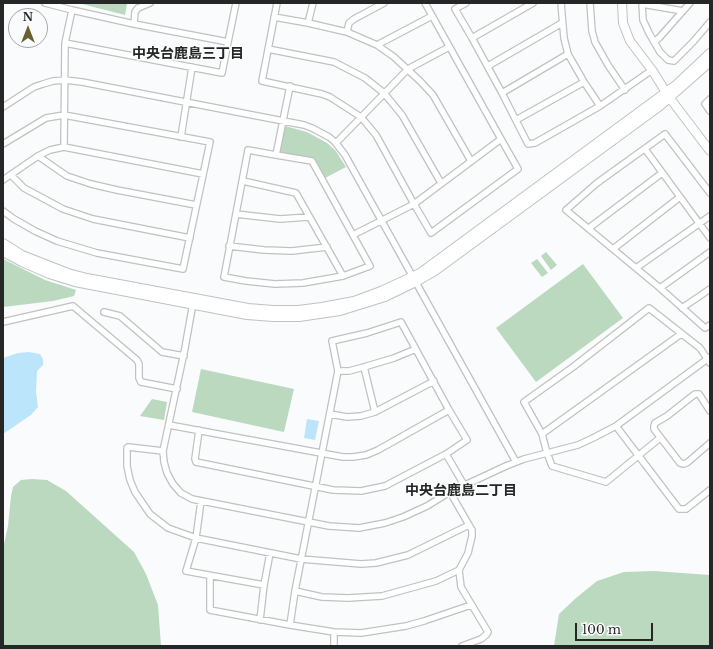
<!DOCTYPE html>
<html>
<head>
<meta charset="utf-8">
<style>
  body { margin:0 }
  #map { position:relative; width:713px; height:649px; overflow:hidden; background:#fafbfc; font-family:"Libre Baskerville",serif }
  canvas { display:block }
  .frame { position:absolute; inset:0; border:4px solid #262626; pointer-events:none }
  .north { position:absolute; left:8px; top:8px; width:40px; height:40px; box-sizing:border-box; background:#fafbfc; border:1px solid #a5a6a6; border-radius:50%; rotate:0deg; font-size:11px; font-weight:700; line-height:16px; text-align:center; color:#262626 }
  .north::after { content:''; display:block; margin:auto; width:14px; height:18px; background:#6b602d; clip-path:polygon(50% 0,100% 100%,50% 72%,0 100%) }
  .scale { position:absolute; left:575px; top:623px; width:78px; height:18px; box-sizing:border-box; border:2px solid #262626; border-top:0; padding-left:5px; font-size:12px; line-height:14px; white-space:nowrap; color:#262626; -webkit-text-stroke:3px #fafbfc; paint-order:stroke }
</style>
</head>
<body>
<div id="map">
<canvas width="713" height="649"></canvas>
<div class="frame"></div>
<div class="north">N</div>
<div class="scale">100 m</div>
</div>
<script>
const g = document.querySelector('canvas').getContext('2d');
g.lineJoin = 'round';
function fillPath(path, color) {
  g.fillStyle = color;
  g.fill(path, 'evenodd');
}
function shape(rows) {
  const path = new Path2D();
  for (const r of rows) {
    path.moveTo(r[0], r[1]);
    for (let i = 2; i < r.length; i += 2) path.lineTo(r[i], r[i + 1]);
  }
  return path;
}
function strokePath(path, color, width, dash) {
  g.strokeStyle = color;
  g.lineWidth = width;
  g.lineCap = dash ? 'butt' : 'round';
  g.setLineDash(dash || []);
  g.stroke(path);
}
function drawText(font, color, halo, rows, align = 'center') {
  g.font = font + ' "Libre Baskerville","Noto Sans JP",serif';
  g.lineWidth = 3.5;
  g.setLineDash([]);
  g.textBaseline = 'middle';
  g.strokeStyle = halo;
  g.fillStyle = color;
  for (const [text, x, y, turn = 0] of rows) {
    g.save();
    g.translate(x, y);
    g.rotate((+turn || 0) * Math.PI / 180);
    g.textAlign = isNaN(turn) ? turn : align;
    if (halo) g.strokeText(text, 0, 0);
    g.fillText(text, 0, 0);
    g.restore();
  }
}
const green = shape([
  [78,3,129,3,127,4,125,15],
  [285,126,307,132,327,143,335,150,346,167,325,178,315,160,280,153,279,150,283,128],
  [546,252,557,265,551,270,541,256],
  [3,259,45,280,76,290,74,296,53,301,3,307],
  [537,259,548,273,542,277,531,263],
  [583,264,623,318,536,382,496,328],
  [201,369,294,389,284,432,192,412],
  [152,399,167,402,164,420,140,416],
  [32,479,47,480,66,491,134,552,146,574,158,605,161,646,3,646,3,549,8,526,11,496,13,487,21,480],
  [654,571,710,575,710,646,554,646,559,614,576,598,597,581,624,572]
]);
const water = shape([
  [29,352,40,354,43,359,43,365,37,371,36,392,38,407,31,415,3,434,3,358,18,353],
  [307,419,319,421,315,440,304,438]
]);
const street = shape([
  [45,3,72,10],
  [277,3,262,81,322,94,330,97,361,117,376,135,414,204,431,233,518,169,501,139,414,204,353,235],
  [425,3,501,139],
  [466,3,455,9,472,38,502,93,528,144,535,143,600,106,652,70],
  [561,3,564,38,568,54,584,82,600,106],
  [590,3,592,31,595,42,608,65,625,90],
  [642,3,643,20,649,33,660,52,668,60,674,61,693,42,710,22],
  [642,4,683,11],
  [274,17,308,23,347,32,377,45,394,57,420,81,433,95,471,161],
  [308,23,313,3],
  [134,24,135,12,138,8,150,3],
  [347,32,349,23,354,19,384,3],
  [472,38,533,3],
  [228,42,236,3],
  [654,42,659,38,690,3],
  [377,45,432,16],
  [268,49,334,62,365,78,384,93,402,115,441,183],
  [488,66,562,23],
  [502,93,568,54],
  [710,99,705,104,710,111],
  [3,107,34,87,43,84,53,81,65,80,82,82,304,125,312,128,329,137,335,142,345,155,516,462],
  [516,120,584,82],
  [181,137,192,67],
  [336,143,408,69,449,47],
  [3,144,46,118,64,115,210,142,183,269,97,253,57,241,35,231,14,219,3,211],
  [64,147,203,174],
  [645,149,710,238],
  [276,155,312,161,370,266,343,276,303,283,275,284,246,281,224,277,248,150,276,155,290,86],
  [38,156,67,176,91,184,117,190,196,205],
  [11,175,24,188,63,209,93,219,190,238],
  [3,180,38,156,50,150,64,147,65,43,72,10,134,24,228,42,222,73,65,43],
  [243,181,296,193,343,276],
  [710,193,665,134,597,183,566,210,660,288,705,328,710,325],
  [236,214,280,219,309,217],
  [589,228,662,173],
  [229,246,264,250,292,251,327,247],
  [613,249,680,197],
  [636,268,710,216],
  [660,288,710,252],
  [193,303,185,348,163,451,164,462,167,473,173,484,181,493,192,499,329,526,359,528,385,523,403,517,427,506,450,492,506,466,524,459,578,445,593,438,616,426,710,357],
  [682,308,710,289],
  [104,312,120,316,162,352,184,356],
  [3,322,73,306,137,360,139,364,139,378,141,382,177,389],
  [364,367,375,412],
  [338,371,349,371,364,367,394,358,416,349],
  [710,411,699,394,695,394,667,416,655,423,654,426,654,429,680,463,684,464,688,462,710,443],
  [330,414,347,417,361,416,375,412,434,381],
  [169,425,321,453,343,457,353,457,366,455,378,450,449,410],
  [616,426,679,509,686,509,710,490],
  [199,430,195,459,196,462,333,490,361,491,385,486,446,454],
  [542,434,681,334],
  [660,438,606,482,552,466,547,453,542,434,524,402,573,367,649,308,700,348,710,363],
  [163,451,128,447,127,448,127,466,130,480,135,492,150,514,168,528,196,538,301,559,361,564,376,563,408,555,469,525,450,492],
  [201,501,196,538,186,571,264,585],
  [210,576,210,610,290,625,334,632,361,633,406,626,424,621,471,605],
  [295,591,322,597,348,598,382,596,436,581,459,570],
  [260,620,264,585,270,553],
  [290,625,295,591,338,371,332,341,367,333,401,322,449,410,467,440,446,454,464,485],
  [334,632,334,646],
  [462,646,481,639,486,635,488,632,461,587,459,570,468,553,472,536,472,530,469,525]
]);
const secondary = shape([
  [622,3,623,23,630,41,652,70,669,97,710,151],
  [3,243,22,255,68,273,87,278,248,308,273,310,298,310,322,307,354,301,381,291,420,273,677,84,710,53],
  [3,252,22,262,49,274,75,282,247,315,273,317,299,317,340,311,385,297,416,282,435,271,660,106,710,62]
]);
const neighbourhoodNames = [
  ["中央台鹿島三丁目",188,54],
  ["中央台鹿島二丁目",461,491]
];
fillPath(green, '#bad9be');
fillPath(water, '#bbe5fb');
strokePath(street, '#c0c1c2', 8);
strokePath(secondary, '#c0c1c2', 10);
strokePath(street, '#fff', 5.5);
strokePath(secondary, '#fff', 8);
drawText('bold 14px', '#262626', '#fafbfc', neighbourhoodNames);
</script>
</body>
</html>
